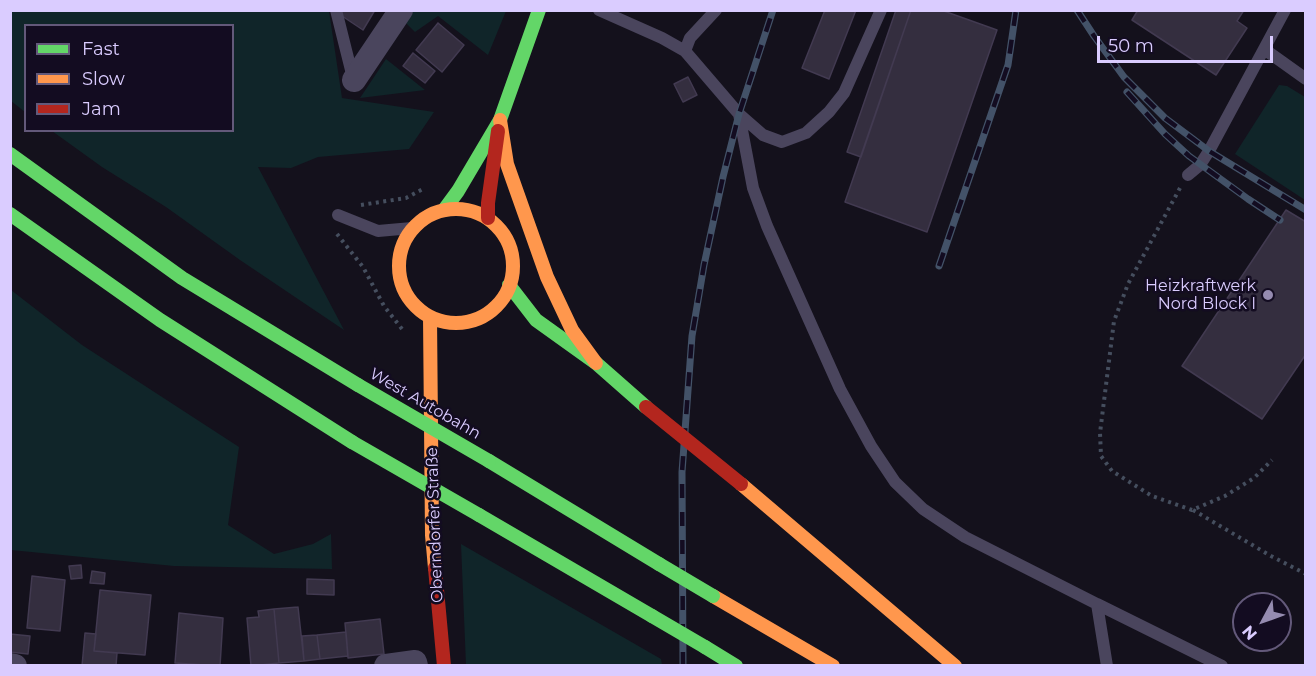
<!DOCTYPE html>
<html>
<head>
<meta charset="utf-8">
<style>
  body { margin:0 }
  #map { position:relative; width:1316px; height:676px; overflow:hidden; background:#14111c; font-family:Montserrat,sans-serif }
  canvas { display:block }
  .frame { position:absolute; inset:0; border:12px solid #daccff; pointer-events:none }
  .legend { position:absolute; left:24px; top:24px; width:210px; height:108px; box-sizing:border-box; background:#130c21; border:2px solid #63597a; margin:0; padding:8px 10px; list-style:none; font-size:18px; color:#daccff }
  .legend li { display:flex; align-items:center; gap:12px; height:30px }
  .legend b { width:30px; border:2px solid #63597a }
  .north { position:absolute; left:1232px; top:592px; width:60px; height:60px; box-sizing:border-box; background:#130c21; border:2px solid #63597a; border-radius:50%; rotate:229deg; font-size:16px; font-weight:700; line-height:24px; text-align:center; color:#daccff }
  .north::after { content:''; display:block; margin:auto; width:21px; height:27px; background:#958bb0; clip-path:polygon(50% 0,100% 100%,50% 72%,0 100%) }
  .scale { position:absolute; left:1097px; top:36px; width:176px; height:27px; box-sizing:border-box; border:3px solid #daccff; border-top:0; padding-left:8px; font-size:18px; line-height:21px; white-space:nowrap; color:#daccff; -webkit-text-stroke:4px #130c21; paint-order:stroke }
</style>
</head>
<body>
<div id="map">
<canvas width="1316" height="676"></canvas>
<div class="frame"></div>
<ul class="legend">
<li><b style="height:8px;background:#63d668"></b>Fast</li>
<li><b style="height:8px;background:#ff974d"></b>Slow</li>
<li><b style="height:8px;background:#b3261e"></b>Jam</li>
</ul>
<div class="north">N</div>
<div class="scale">50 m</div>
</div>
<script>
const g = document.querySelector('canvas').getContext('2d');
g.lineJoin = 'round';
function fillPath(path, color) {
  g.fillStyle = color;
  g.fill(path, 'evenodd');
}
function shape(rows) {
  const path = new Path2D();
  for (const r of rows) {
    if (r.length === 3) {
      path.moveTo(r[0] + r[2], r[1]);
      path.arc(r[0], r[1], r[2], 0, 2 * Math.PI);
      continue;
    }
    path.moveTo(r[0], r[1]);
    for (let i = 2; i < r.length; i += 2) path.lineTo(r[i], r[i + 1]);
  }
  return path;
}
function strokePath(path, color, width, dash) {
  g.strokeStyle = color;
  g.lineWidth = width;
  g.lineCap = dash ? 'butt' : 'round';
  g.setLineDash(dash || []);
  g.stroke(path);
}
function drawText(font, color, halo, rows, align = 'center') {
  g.font = font + ' Montserrat,sans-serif';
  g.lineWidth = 5;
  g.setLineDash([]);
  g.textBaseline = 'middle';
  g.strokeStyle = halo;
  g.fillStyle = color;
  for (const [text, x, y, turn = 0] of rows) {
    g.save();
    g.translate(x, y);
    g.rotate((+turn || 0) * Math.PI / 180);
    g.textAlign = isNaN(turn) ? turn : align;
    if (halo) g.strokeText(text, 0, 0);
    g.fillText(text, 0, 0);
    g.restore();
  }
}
const green = shape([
  [329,11,342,98,434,112,409,149,318,157,291,168,258,167,344,330,240,260,166,207,102,167,52,131,232,130,232,26,26,26,25,112,11,101,11,11],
  [412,11,506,11,488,55,438,16,415,32,406,23],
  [386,59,425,90,360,98],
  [1279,85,1287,86,1305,97,1305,200,1235,154],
  [11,290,82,345,239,447,228,525,274,554,313,544,331,534,332,569,174,566,11,550],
  [461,544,661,659,662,665,466,665]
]);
const building = shape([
  [341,10,375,10,363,30,339,14,341,10],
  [825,10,856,10,829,79,802,68,825,10],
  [896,10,911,10,861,157,847,152,896,10],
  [911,10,941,10,997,30,927,232,845,202,911,10],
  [1138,10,1244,10,1237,21,1247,28,1216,75,1132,20,1138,10],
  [438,23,464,45,442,72,416,50,438,23],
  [413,53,435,71,425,83,403,66,413,53],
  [688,77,697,95,683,102,674,84,688,77],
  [1286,210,1306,222,1306,354,1262,419,1182,366,1286,210],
  [81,565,82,578,71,579,69,566,81,565],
  [92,571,105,573,104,584,90,583,92,571],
  [32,576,65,580,60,631,27,628,32,576],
  [307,579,334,580,334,595,307,594,307,579],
  [100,590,151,595,145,655,94,651,100,590],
  [298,607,304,661,279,663,274,609,298,607],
  [274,609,279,663,251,666,247,618,259,617,258,611,274,609],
  [179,613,223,618,220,666,175,663,179,613],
  [380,619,384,654,348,658,345,623,380,619],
  [346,632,348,656,320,659,317,635,346,632],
  [85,633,96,634,94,651,117,653,116,666,82,666,85,633],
  [10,634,30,636,28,654,10,652,10,634],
  [317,635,320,659,304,661,302,636,317,635]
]);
const path = shape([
  [1180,188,1128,284,1114,321,1100,433,1101,456,1112,471,1152,496,1192,510,1225,496,1254,478,1272,460],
  [361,205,406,198,423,189],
  [337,234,363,267,384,306,402,329],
  [1193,510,1271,556,1306,574]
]);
const lane = shape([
  [336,10,353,78],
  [599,10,662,38,685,51,690,38,716,10],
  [1264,49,1306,79],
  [685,51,739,114,763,135,782,142,806,133,829,112,844,93,881,10],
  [739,114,753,188,767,226,840,389,871,446,895,482,923,509,965,537,1097,604,1107,666],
  [1188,175,1200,165,1209,151,1285,10],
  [338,215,378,231,412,228],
  [1097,604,1222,666]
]);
const street = shape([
  [354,80,401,10],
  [10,665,15,666],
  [386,666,415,662,416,666]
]);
const fast = shape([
  [10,154,182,278,358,385],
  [444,210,458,191,500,120,539,10],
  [10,214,160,320,352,442],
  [509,285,536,320,596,363,646,407],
  [489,461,659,564],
  [479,515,652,616],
  [705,647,736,666]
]);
const slow = shape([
  [500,120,507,164,547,277,572,330,596,363],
  [456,266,57],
  [430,317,432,535,435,568],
  [741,484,955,666],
  [713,596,833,666]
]);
const jam = shape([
  [488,218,488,203,498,131],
  [435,568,444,666]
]);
const rail = shape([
  [1077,10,1094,36,1124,77,1165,118,1209,151,1306,210],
  [1127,92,1165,134,1189,156,1248,199,1280,220],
  [939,266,1008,65,1016,10],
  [683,666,682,472,692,336,704,265,723,177,739,114,773,10]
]);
const fastBridge = shape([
  [358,385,489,461],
  [352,442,479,515],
  [659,564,713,596],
  [652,616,705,647]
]);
const jamBridge = shape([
  [646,407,741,484]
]);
const markers = [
  [1268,295,6,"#958bb0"]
];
const poiNames = [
  ["Heizkraftwerk",1256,286],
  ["Nord Block I",1256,304]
];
const streetNames = [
  ["West Autobahn",425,404,30],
  ["Oberndorfer Straße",435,525,-92]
];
fillPath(green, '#102529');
fillPath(building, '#342e3f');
strokePath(building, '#423a51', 1.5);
strokePath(path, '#454e5e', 4, [3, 4.5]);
strokePath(lane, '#4a455d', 12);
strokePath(street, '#4a455d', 24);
strokePath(fast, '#63d668', 14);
strokePath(slow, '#ff974d', 14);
strokePath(jam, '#b3261e', 14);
strokePath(rail, '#435268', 7);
strokePath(rail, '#130c21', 4.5, [14]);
strokePath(fastBridge, '#63d668', 14);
strokePath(jamBridge, '#b3261e', 14);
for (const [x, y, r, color] of markers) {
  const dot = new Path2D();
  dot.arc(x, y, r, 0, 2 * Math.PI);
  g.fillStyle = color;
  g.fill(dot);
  strokePath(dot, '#130c21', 2);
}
drawText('16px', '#daccff', '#130c21', poiNames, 'right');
drawText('16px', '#daccff', '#130c21', streetNames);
</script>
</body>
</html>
